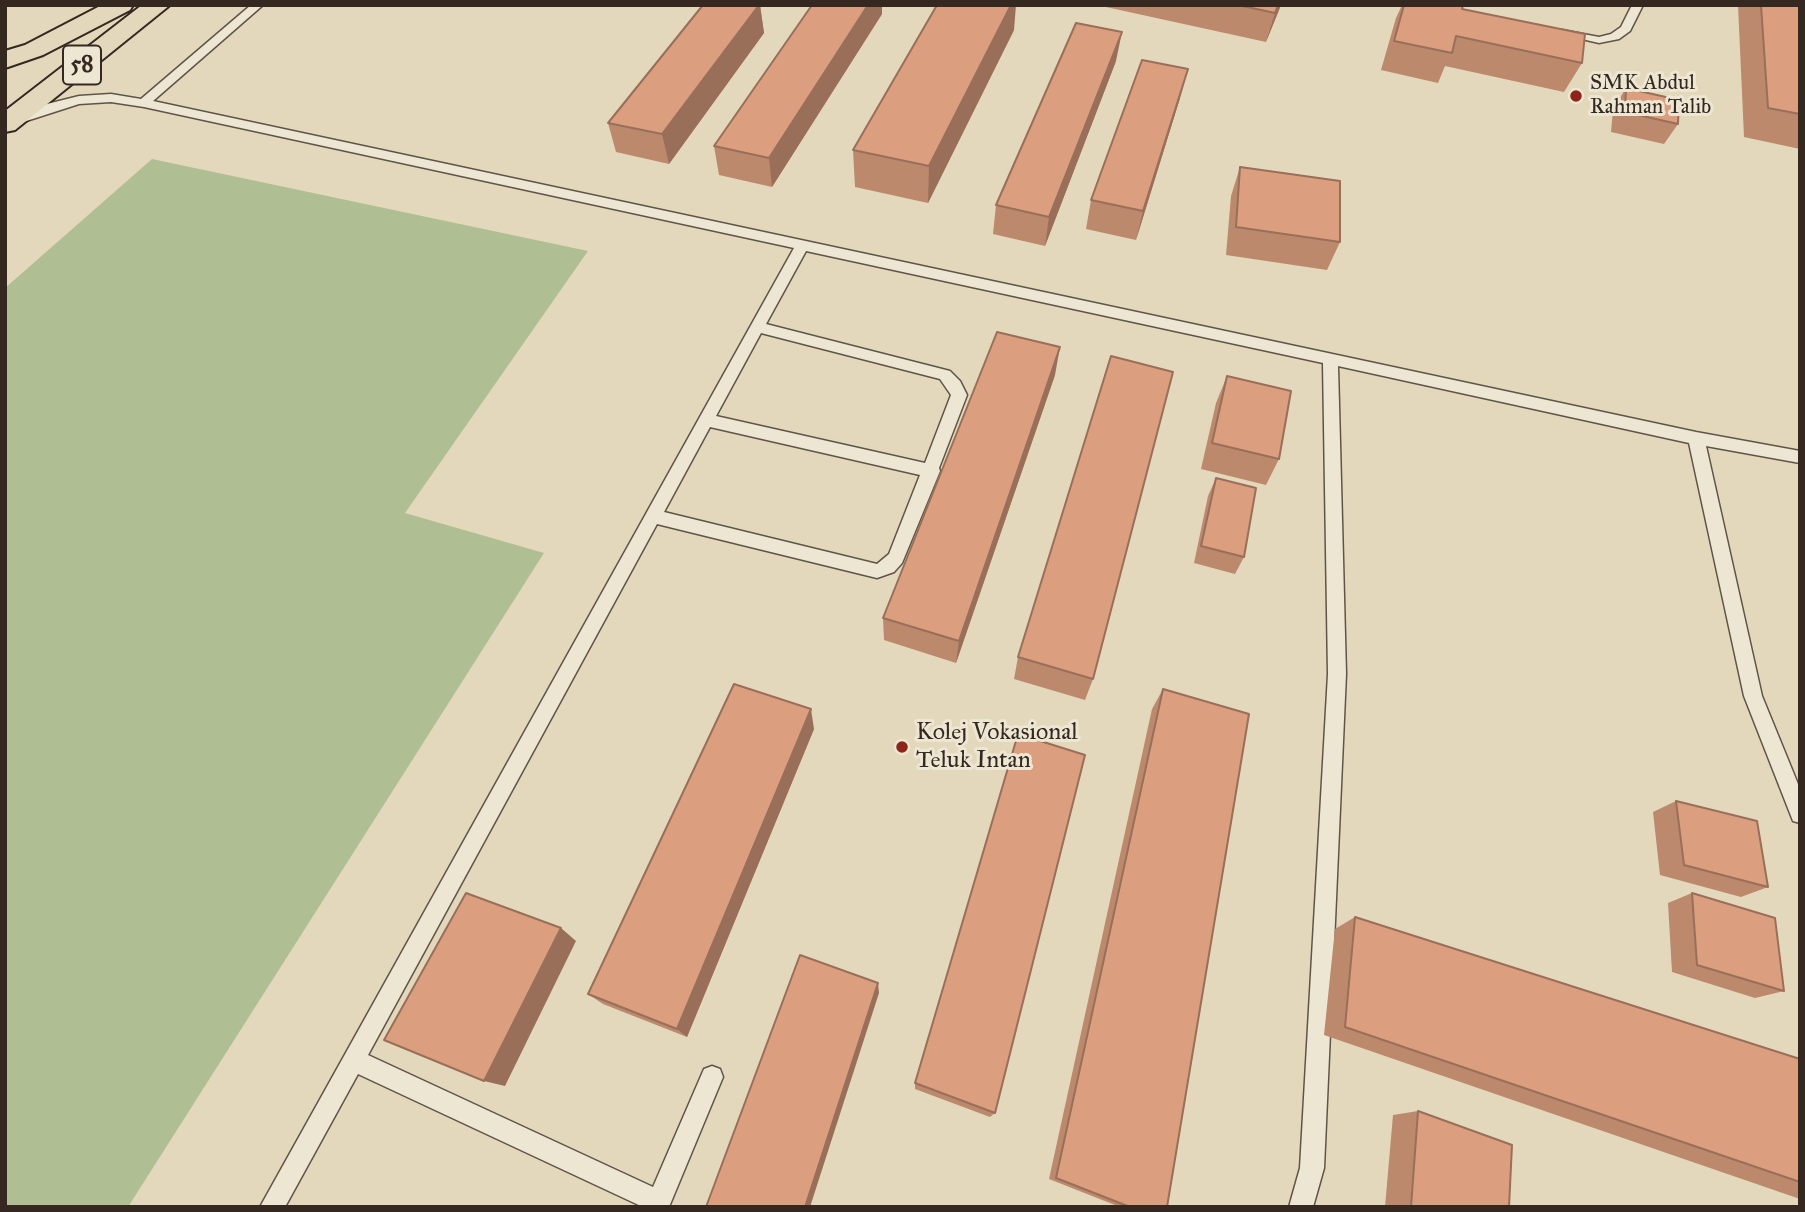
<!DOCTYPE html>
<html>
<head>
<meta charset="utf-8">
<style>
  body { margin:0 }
  #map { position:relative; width:1805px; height:1212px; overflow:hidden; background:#e4d8bc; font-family:"IM FELL Great Primer",serif }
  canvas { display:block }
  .frame { position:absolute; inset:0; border:7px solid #342821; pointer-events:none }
</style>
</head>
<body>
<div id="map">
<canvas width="1805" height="1212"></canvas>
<div class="frame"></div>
</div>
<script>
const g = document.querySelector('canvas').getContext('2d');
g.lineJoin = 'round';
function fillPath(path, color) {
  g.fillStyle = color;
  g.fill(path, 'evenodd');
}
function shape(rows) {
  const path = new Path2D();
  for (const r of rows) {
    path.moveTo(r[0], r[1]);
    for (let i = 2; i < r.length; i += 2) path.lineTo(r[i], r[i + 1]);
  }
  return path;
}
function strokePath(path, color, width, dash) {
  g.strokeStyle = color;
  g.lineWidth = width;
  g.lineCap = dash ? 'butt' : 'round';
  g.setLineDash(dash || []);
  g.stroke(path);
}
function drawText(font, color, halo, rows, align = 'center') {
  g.font = font + ' "IM FELL Great Primer",serif';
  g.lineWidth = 6;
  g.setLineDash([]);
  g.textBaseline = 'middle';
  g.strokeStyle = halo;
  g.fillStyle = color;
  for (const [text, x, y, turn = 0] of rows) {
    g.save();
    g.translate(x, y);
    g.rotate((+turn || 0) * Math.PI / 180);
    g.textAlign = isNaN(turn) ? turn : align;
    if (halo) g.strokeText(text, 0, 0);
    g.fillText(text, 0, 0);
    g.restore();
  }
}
const green = shape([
  [152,159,588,251,405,513,544,553,128,1207,5,1207,5,288]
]);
const lane = shape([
  [251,5,263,5,153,101,1696,432,1800,451,1800,463,1706,446,1762,696,1800,789,1800,823,1793,821,1744,696,1689,443,1338,366,1346,674,1324,1168,1313,1207,1289,1207,1300,1168,1328,674,1323,363,806,251,766,324,950,371,960,381,967,395,939,468,940,471,902,563,894,572,877,578,657,524,368,1055,653,1187,704,1069,712,1066,720,1069,723,1077,669,1207,643,1207,358,1074,285,1207,260,1207,794,248,144,107,111,102,79,104,17,124,11,120,47,104,79,96,111,94,141,99,251,5],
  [761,333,940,379,951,395,925,463,716,416,761,333],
  [710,427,920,475,889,554,877,564,664,512,710,427],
  [1632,5,1643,5,1630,31,1619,39,1599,43,1556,33,1562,30,1599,37,1611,34,1621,27,1632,5]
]);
const highway = shape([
  [102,5,133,5,130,10,43,55,5,68,5,51,25,45,102,5],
  [142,5,170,5,15,130,5,132,5,111,142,5]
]);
const wall = shape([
  [703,5,760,5,764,33,669,164,616,152,608,123],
  [812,5,882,5,882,14,772,187,719,175,714,146],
  [1106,5,1281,5,1266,42,1106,7],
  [1402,5,1463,5,1462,9,1582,63,1564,92,1445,66,1438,83,1381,70,1396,18],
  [1738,5,1800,5,1800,149,1744,137],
  [1014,30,928,203,855,187,853,150],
  [1116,61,1045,246,993,234,996,205],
  [1626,88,1678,124,1664,144,1611,132,1613,109],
  [1180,98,1136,240,1086,229,1091,200],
  [1240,167,1340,242,1327,270,1226,255,1231,196],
  [1055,375,956,663,884,640,883,618],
  [1227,376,1279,459,1266,485,1201,469,1216,403],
  [1216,478,1244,557,1235,574,1194,563,1208,496],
  [1018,657,1093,679,1085,700,1014,679],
  [1163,689,1167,1207,1120,1207,1049,1179,1152,709],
  [814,729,687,1037,603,1004,588,994],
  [1676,801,1768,887,1741,897,1660,875,1653,812],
  [1692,893,1784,991,1755,998,1672,972,1668,903],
  [1355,917,1800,1059,1800,1199,1324,1035,1335,929],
  [915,1083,995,1113,990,1117,915,1089],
  [1418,1111,1509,1207,1385,1207,1393,1115]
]);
const shadedWall = shape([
  [759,5,760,5,764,33,669,164,662,134],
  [868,5,882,5,882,14,772,187,769,158],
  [1011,5,1016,5,1014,30,928,203,929,166],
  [1278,5,1281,5,1266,42,1275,13],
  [1122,32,1116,61,1045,246,1049,217],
  [1188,69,1180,98,1136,240,1143,211],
  [1060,347,1055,375,956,663,959,641],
  [811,709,814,729,687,1037,677,1029],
  [561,928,576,941,505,1086,484,1081],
  [878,983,879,993,810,1207,805,1207]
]);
const building = shape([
  [703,5,759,5,662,134,608,123,703,5],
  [812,5,868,5,769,158,714,146,812,5],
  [937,5,1011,5,929,166,853,150,937,5],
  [1238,5,1278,5,1275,13,1238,5],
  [1404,5,1463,5,1462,9,1585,34,1582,63,1456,36,1452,53,1394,41,1404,5],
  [1761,5,1800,5,1800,114,1768,108,1761,5],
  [1076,23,1122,32,1049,217,996,205,1076,23],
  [1142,60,1188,69,1143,211,1091,200,1142,60],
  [1626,88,1679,100,1678,124,1625,112,1626,88],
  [1240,167,1340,181,1340,242,1236,227,1240,167],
  [997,332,1060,347,959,641,883,618,997,332],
  [1111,356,1173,372,1093,679,1018,657,1111,356],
  [1227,376,1291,391,1279,459,1212,443,1227,376],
  [1216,478,1256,488,1244,557,1201,546,1216,478],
  [734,684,811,709,677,1029,588,994,734,684],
  [1163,689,1249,714,1167,1207,1130,1207,1056,1178,1163,689],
  [1018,734,1085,755,995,1113,915,1083,1018,734],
  [1676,801,1757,821,1768,887,1684,865,1676,801],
  [466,893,561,928,484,1081,384,1040,466,893],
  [1692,893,1775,918,1784,991,1697,965,1692,893],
  [1355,917,1800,1059,1800,1182,1345,1027,1355,917],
  [800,955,878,983,805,1207,706,1207,800,955],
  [1418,1111,1512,1145,1509,1207,1411,1207,1418,1111]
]);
const markers = [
  [1576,96,7,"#8f2418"],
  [902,747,7,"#8f2418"]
];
const farPoinames = [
  ["SMK Abdul",1590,84],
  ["Rahman Talib",1590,108]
];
const shields = [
  [82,65,38]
];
const shieldNames = [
  ["58",82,65]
];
const poiNames = [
  ["Kolej Vokasional",916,733],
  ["Teluk Intan",916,761]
];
fillPath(green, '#b0bf93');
strokePath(lane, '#605448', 3);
strokePath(highway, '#342821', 4);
fillPath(lane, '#ede6d3');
fillPath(highway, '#e4d8bc');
fillPath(wall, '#bc896d');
fillPath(shadedWall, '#996f59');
fillPath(building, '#db9f7f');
strokePath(building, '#996f59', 2);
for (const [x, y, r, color] of markers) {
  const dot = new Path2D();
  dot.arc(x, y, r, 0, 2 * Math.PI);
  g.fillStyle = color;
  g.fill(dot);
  strokePath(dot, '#ede6d3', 2.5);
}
drawText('21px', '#342821', '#ede6d3', farPoinames, 'left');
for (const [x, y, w] of shields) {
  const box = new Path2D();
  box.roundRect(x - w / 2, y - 19.5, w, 39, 5);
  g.fillStyle = '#ede6d3';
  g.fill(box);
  strokePath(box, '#342821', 2);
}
drawText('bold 23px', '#342821', null, shieldNames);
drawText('24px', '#342821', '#ede6d3', poiNames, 'left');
</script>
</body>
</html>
